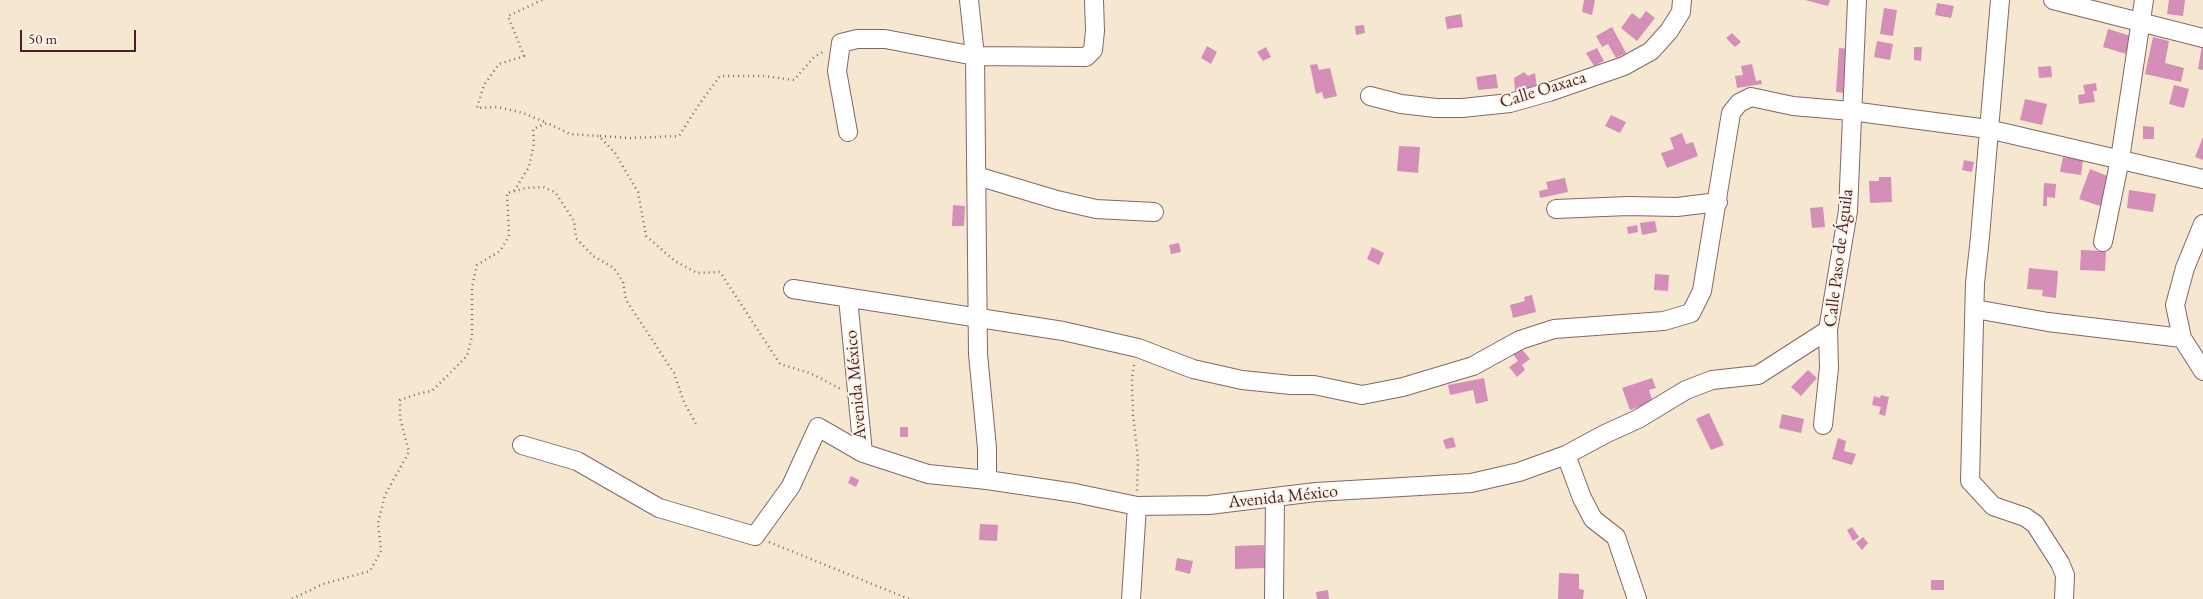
<!DOCTYPE html>
<html>
<head>
<meta charset="utf-8">
<style>
  body { margin:0 }
  #map { position:relative; width:2203px; height:599px; overflow:hidden; background:#f6e8d0; font-family:"EB Garamond",serif }
  canvas { display:block }
  .scale { position:absolute; left:20px; top:30px; width:116px; height:22px; box-sizing:border-box; border:2px solid #4a1f2b; border-top:0; padding-left:6px; font-size:15px; line-height:18px; white-space:nowrap; color:#4a1f2b; -webkit-text-stroke:4px #fcf5e5; paint-order:stroke }
</style>
</head>
<body>
<div id="map">
<canvas width="2203" height="599"></canvas>
<div class="scale">50 m</div>
</div>
<script>
const g = document.querySelector('canvas').getContext('2d');
g.lineJoin = 'round';
function fillPath(path, color) {
  g.fillStyle = color;
  g.fill(path, 'evenodd');
}
function shape(rows) {
  const path = new Path2D();
  for (const r of rows) {
    path.moveTo(r[0], r[1]);
    for (let i = 2; i < r.length; i += 2) path.lineTo(r[i], r[i + 1]);
  }
  return path;
}
function strokePath(path, color, width, dash) {
  g.strokeStyle = color;
  g.lineWidth = width;
  g.lineCap = dash ? 'butt' : 'round';
  g.setLineDash(dash || []);
  g.stroke(path);
}
function drawText(font, color, halo, rows, align = 'center') {
  g.font = font + ' "EB Garamond",serif';
  g.lineWidth = 4;
  g.setLineDash([]);
  g.textBaseline = 'middle';
  g.strokeStyle = halo;
  g.fillStyle = color;
  for (const [text, x, y, turn = 0] of rows) {
    g.save();
    g.translate(x, y);
    g.rotate((+turn || 0) * Math.PI / 180);
    g.textAlign = isNaN(turn) ? turn : align;
    if (halo) g.strokeText(text, 0, 0);
    g.fillText(text, 0, 0);
    g.restore();
  }
}
const building = shape([
  [1584,0,1595,0,1592,15,1582,12],
  [1805,0,1830,0,1828,6],
  [2169,0,2185,0,2183,16,2167,14],
  [1937,3,1954,6,1951,18,1935,15],
  [1884,8,1897,10,1893,36,1880,34],
  [1646,11,1655,18,1637,41,1621,28,1632,13,1640,19],
  [1461,14,1463,27,1447,29,1445,17],
  [1364,25,1365,33,1356,35,1355,26],
  [1612,27,1626,53,1616,58,1608,44,1602,47,1596,36],
  [2108,29,2131,36,2126,54,2103,47],
  [1732,33,1741,42,1735,47,1726,38],
  [2153,37,2169,41,2165,63,2184,68,2181,82,2145,74],
  [1877,41,1893,44,1890,60,1874,57],
  [1207,46,1217,52,1211,64,1201,58],
  [2202,46,2203,47,2203,70,2198,69],
  [1266,47,1271,57,1263,61,1257,52],
  [1914,47,1922,47,1921,61,1914,60],
  [1597,48,1604,61,1594,66,1586,53],
  [1839,48,1849,49,1846,93,1836,92],
  [1317,64,1319,70,1330,68,1337,96,1324,99,1322,92,1316,94,1310,65],
  [1752,64,1756,81,1761,80,1762,84,1737,88,1735,76,1743,75,1741,66],
  [2051,66,2052,77,2039,78,2038,67],
  [1524,72,1528,76,1535,73,1537,88,1515,91,1514,78],
  [1496,74,1498,88,1478,90,1476,77],
  [2096,83,2097,91,2093,91,2095,102,2079,104,2078,95,2085,94,2083,85],
  [2174,85,2189,89,2184,108,2169,104],
  [2025,99,2047,104,2042,125,2020,120],
  [1611,115,1626,122,1620,133,1605,126],
  [2143,126,2154,127,2154,139,2143,139],
  [1682,133,1686,144,1693,142,1698,156,1667,168,1661,153,1674,149,1670,138],
  [2203,137,2203,160,2195,157],
  [1399,146,1420,147,1418,173,1397,171],
  [2063,157,2083,160,2081,175,2060,172],
  [1964,160,1974,162,1972,172,1962,170],
  [2090,169,2110,177,2100,206,2079,199],
  [1879,177,1891,177,1892,202,1870,203,1869,181,1879,181],
  [1565,178,1568,192,1540,198,1539,191,1548,189,1546,182],
  [2044,183,2056,184,2055,198,2047,197,2047,206,2043,206],
  [2129,190,2156,194,2153,212,2127,208],
  [953,205,965,206,964,226,952,226],
  [1823,207,1825,227,1812,228,1810,208],
  [1655,221,1657,232,1642,235,1640,223],
  [1637,225,1638,232,1628,234,1627,227],
  [1179,243,1181,252,1171,254,1169,245],
  [1372,247,1384,253,1379,265,1367,259],
  [2081,250,2106,251,2105,271,2080,270],
  [2029,268,2058,271,2056,298,2042,296,2043,290,2027,289],
  [1655,274,1669,275,1668,291,1654,290],
  [1532,295,1536,312,1513,318,1510,305,1525,301,1524,297],
  [1521,348,1530,359,1522,365,1525,370,1517,377,1509,367,1518,361,1513,354],
  [1808,370,1817,378,1801,396,1791,387],
  [1484,378,1488,401,1476,404,1473,390,1450,395,1448,385],
  [1652,378,1656,388,1649,390,1653,402,1630,410,1622,388],
  [1881,395,1889,397,1885,416,1879,414,1881,407,1872,405,1874,396,1880,398],
  [1709,413,1724,445,1711,450,1696,419],
  [1782,414,1804,419,1801,433,1779,428],
  [900,427,908,427,908,437,900,437],
  [1453,437,1456,447,1446,449,1443,440],
  [1838,438,1846,441,1844,451,1856,454,1852,465,1832,459],
  [851,476,859,480,856,487,848,483],
  [980,524,998,525,997,541,979,540],
  [1852,527,1859,537,1853,541,1847,530],
  [1863,537,1868,543,1862,550,1856,543],
  [1264,545,1265,568,1235,569,1235,546],
  [1177,558,1193,561,1190,574,1175,570],
  [1559,573,1579,574,1579,589,1584,590,1583,599,1558,599],
  [1931,580,1944,580,1944,590,1931,590],
  [1328,590,1329,599,1317,599,1316,592]
]);
const path = shape([
  [542,0,508,16,524,56,499,64,484,85,477,108,498,107,523,113,547,123],
  [600,136,630,138,679,136,698,106,720,76,765,76,794,80,814,57,823,52],
  [514,191,529,167,534,144,533,129,547,123,570,134,599,136,615,153,638,192,646,236,675,261,697,273,720,272,780,364,810,373,841,389],
  [1134,365,1132,377,1133,415,1138,459,1137,491],
  [769,542,909,599],
  [292,599,323,584,370,571,381,551,378,523,385,495,409,452,400,418,400,400,417,394,432,391,467,356,472,336,472,287,477,265,500,251,509,236,507,193,526,188,543,187,555,192,574,221,576,238,593,256,614,268,623,282,626,300,674,373,684,402,696,424]
]);
const minor = shape([
  [969,0,975,56,978,354,987,448,987,480],
  [2000,0,1980,237,1975,283,1970,481,1993,506,2025,517,2035,524,2060,563,2065,575,2064,599],
  [2053,0,2203,38],
  [1370,96,1401,104,1436,108,1462,108,1510,103,1549,92,1624,66,1651,51,1669,31,1681,12,1682,0],
  [848,132,837,71,841,43,857,39,885,39,975,56,1086,57,1093,50,1095,31,1094,0],
  [977,176,1057,200,1096,209,1154,212],
  [1556,209,1628,206,1677,207,1718,202],
  [2103,242,2120,159,2144,0],
  [793,289,1063,331,1138,348,1193,369,1242,380,1291,385,1314,385,1362,395,1403,387,1473,366,1520,340,1554,329,1664,321,1691,313,1702,291,1731,113,1739,103,1751,97,1793,106,1851,111,1988,129,2203,179],
  [848,298,863,453,928,474,987,480,1075,493,1137,506,1209,505,1316,492,1471,483,1519,472,1566,455,1605,434,1638,419,1686,390,1712,380,1758,375,1828,330],
  [1975,309,2048,322,2182,338,2203,371],
  [2182,338,2175,305,2185,268,2203,224],
  [1823,425,1829,368,1828,330,1848,211,1857,0],
  [522,445,577,461,659,508,755,536,791,486,818,427,863,453],
  [1566,455,1582,498,1593,519,1616,537,1637,599],
  [1131,599,1137,506],
  [1274,599,1275,497]
]);
const streetNames = [
  ["Calle Oaxaca",1543,90,-17],
  ["Calle Paso de Águila",1839,258,-83],
  ["Avenida México",856,385,-95],
  ["Avenida México",1283,497,-6]
];
fillPath(building, '#d48eb7');
strokePath(minor, '#866565', 20);
strokePath(path, '#866565', 2.5, [1, 4]);
strokePath(minor, '#fff', 18);
drawText('18px', '#4a1f2b', '#fcf5e5', streetNames);
</script>
</body>
</html>
